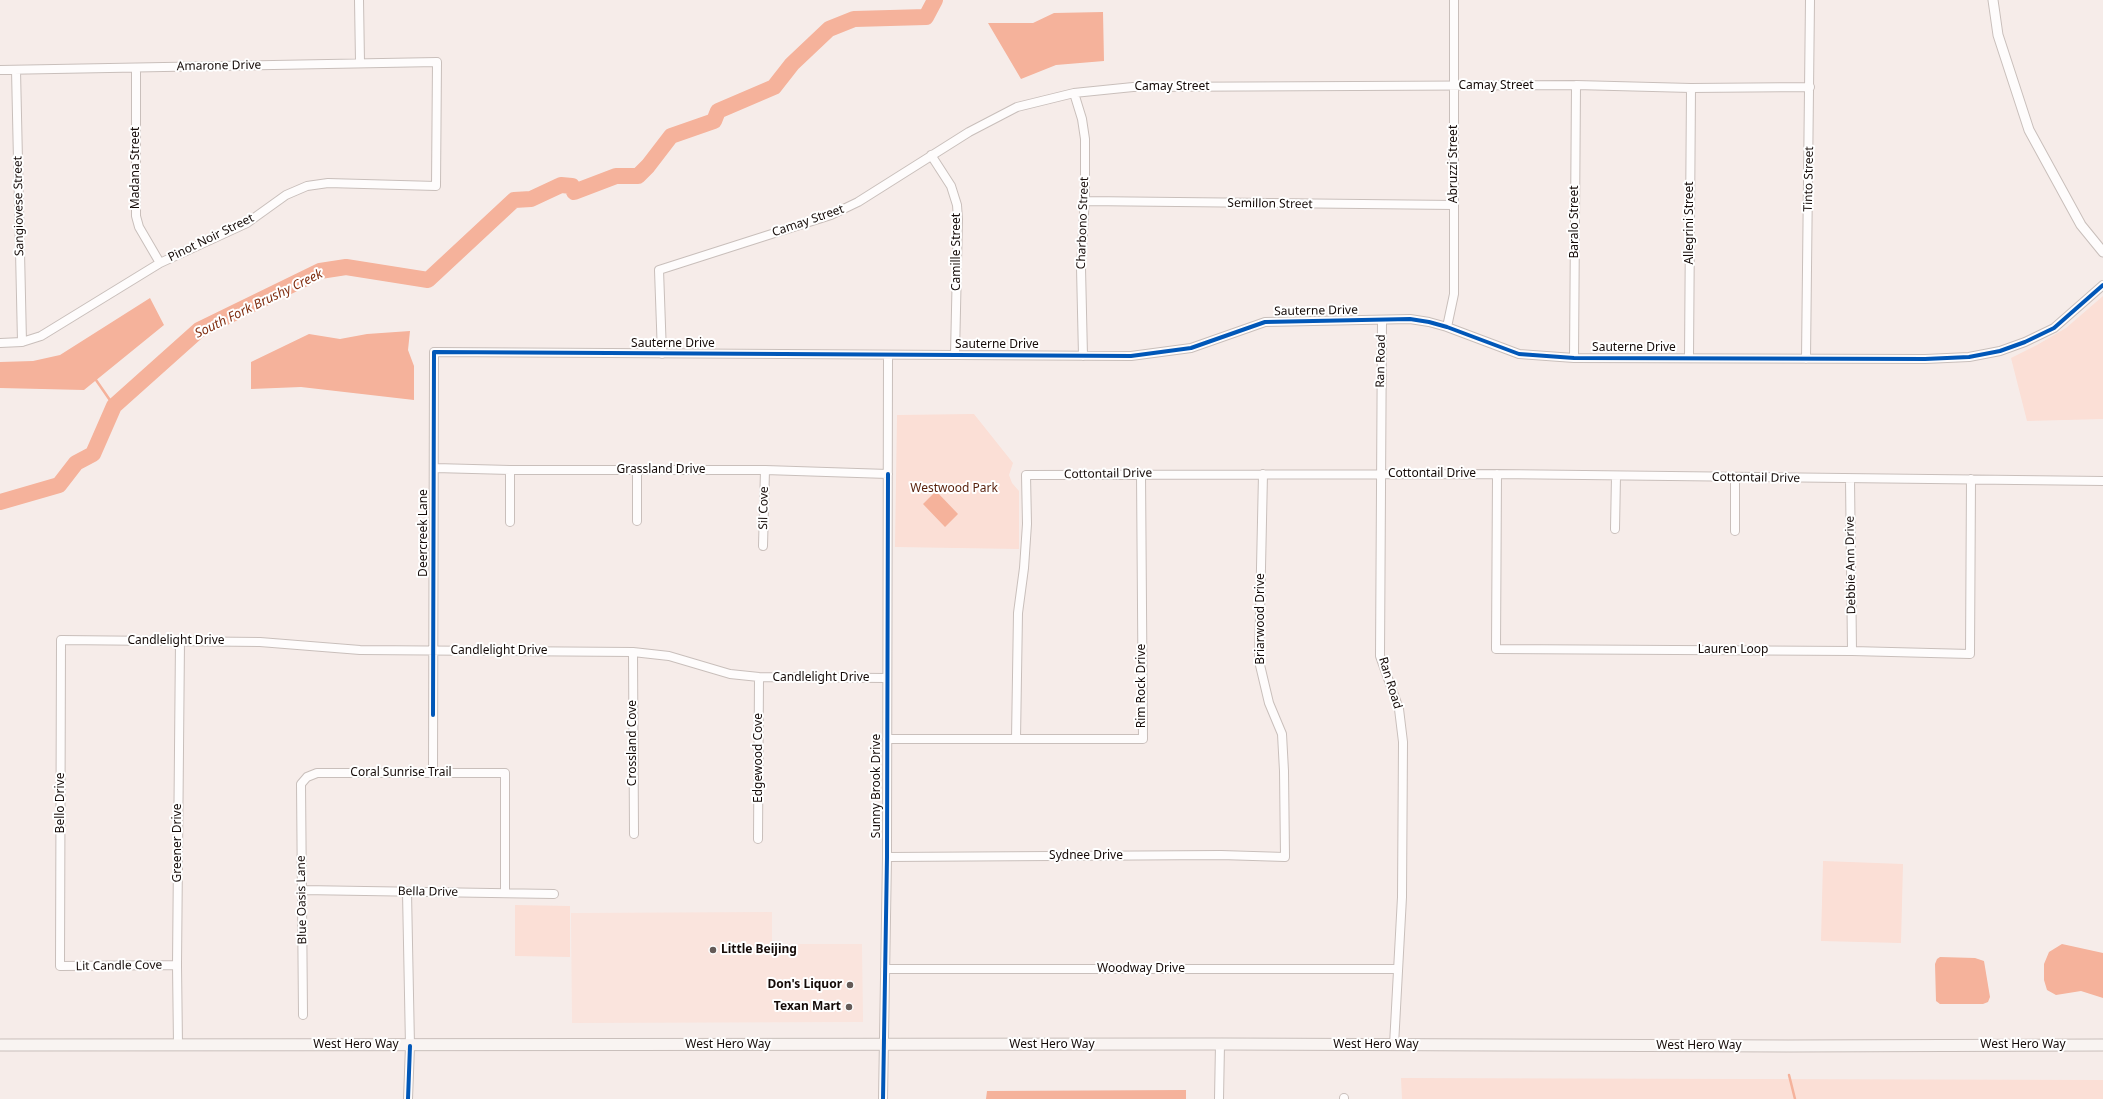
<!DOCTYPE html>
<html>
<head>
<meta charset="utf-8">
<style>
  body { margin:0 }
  canvas { display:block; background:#f6ece9 }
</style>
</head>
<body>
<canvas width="2103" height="1099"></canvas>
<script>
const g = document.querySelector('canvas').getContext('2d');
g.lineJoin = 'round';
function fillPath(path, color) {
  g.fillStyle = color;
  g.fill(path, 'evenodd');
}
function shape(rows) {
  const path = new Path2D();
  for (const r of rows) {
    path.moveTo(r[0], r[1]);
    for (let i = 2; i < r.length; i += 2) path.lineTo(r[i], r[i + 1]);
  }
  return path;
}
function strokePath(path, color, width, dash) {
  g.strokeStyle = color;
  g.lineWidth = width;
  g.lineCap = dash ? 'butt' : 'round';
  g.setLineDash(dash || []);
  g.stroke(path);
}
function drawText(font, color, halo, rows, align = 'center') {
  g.font = font + ' "Noto Sans",sans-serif';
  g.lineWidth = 4;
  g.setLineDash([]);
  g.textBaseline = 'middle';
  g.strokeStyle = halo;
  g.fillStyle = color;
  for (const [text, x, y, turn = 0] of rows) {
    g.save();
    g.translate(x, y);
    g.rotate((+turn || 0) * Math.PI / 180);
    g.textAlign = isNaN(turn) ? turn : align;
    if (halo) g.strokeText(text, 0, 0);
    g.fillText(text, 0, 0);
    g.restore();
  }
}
const built = shape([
  [772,912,772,944,862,944,863,1022,572,1023,571,913]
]);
const green = shape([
  [2103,296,2103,419,2027,421,2011,358,2037,345,2066,328],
  [974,414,1013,463,1009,475,1012,483,1019,491,1019,549,895,547,897,415],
  [1823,861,1903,864,1901,943,1821,941],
  [515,905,570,906,570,957,515,956],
  [1401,1078,2103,1080,2103,1099,1402,1099]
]);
const water = shape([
  [1103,12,1104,61,1056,65,1021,79,988,23,1033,23,1054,13],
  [150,298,164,325,84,390,0,388,0,362,33,361,60,355],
  [410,331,408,350,414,366,414,400,301,387,251,389,251,362,309,334,340,339,367,334],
  [936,491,958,514,945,527,923,504],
  [2062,944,2103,953,2103,998,2081,991,2056,995,2047,990,2044,980,2044,964,2049,952],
  [1940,957,1975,958,1984,961,1990,997,1988,1002,1983,1004,1940,1004,1936,1001,1935,964,1937,959],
  [1186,1090,1186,1099,986,1099,987,1091]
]);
const stream = shape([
  [96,380,114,406],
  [1789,1075,1795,1099]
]);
const river = shape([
  [0,502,59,485,76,463,93,454,114,406,199,330,320,271,346,267,428,280,514,200,531,199,561,185,572,186,574,192,616,176,638,176,648,166,671,136,714,121,718,111,774,87,792,64,829,29,854,19,926,17,935,0]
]);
const minor = shape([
  [359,0,360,62],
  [136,68,136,216,139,227,160,263],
  [0,70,437,62,436,186,328,183,307,186,286,195,247,223,160,263,41,336,22,342,0,343],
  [16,70,22,342],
  [1074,93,1082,119,1085,139,1085,196,1081,268,1083,356],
  [931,155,951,186,957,205,958,219,955,355],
  [1085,201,1454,205],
  [1382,321,1380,656,1399,709,1403,742,1402,897,1394,1045],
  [1447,327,1454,294,1454,0],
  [662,354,659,270,831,215,858,202,969,132,1017,107,1074,93,1133,87,1576,85,1691,88,1810,87],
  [1689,357,1691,88],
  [1574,358,1576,85],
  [1806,359,1810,0],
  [435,468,510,470,765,470,888,474],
  [1497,474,1496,649,1852,651,1970,654,1971,479],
  [1850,479,1852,651],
  [637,521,637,470],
  [510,522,510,470],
  [1615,529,1616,476],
  [1735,531,1735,477],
  [763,546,765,470],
  [633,652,634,834],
  [887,739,1143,739,1141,474],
  [1016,739,1018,613,1024,568,1027,524,1026,475,1497,474,2103,481],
  [433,773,434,352,1131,356,1191,348,1265,322,1410,319,1429,322,1447,327,1519,354,1574,358,1925,359,1969,357,2000,351,2025,342,2054,328,2103,285],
  [758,839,759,677],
  [887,857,1221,855,1285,857,1284,771,1282,734,1269,703,1259,661,1263,474],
  [302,890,554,894],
  [407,892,410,1046,408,1099],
  [177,965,60,966,61,640,260,642,360,650,633,652,669,656,730,674,759,677,887,678],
  [885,969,1398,969],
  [303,1015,301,784,307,777,317,773,505,773,505,893],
  [178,1045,177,965,180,641],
  [883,1099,887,857,888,355],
  [1219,1099,1220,1044],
  [1344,1099,1344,1098]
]);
const tertiary = shape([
  [1993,0,1998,35,2029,130,2081,225,2103,252]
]);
const secondary = shape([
  [0,1045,1220,1044,1788,1046,2103,1045]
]);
const cycleway = shape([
  [433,715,434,352,1131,356,1191,348,1265,322,1410,319,1429,322,1447,327,1519,354,1574,358,1925,359,1969,357,2000,351,2025,342,2054,328,2103,285],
  [408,1099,410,1046],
  [883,1099,887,857,888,474]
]);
const markers = [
  [713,950,4,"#645a57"],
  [850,985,4,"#645a57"],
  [849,1007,4,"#645a57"]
];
const streetNames = [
  ["Amarone Drive",219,66,-1],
  ["Camay Street",1496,86],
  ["Camay Street",1172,87],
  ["Abruzzi Street",1454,164,-90],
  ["Madana Street",136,168,-90],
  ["Tinto Street",1809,179,-89],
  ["Semillon Street",1270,204,1],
  ["Sangiovese Street",19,206,-91],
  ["Camay Street",808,221,-19],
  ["Baralo Street",1575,222,-90],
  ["Charbono Street",1083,223,-88],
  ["Allegrini Street",1690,223,-90],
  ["Pinot Noir Street",211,238,-26],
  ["Camille Street",957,252,-90],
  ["Sauterne Drive",1316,311,-1],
  ["Sauterne Drive",673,344],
  ["Sauterne Drive",997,345],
  ["Sauterne Drive",1634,348],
  ["Ran Road",1381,361,-89],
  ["Grassland Drive",661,470],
  ["Cottontail Drive",1108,474,-1],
  ["Cottontail Drive",1432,474],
  ["Cottontail Drive",1756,478,1],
  ["Sil Cove",764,508,-89],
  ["Deercreek Lane",424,533,-90],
  ["Debbie Ann Drive",1851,565,-91],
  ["Briarwood Drive",1261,619,-90],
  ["Candlelight Drive",176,641],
  ["Lauren Loop",1733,650],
  ["Candlelight Drive",499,651],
  ["Candlelight Drive",821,678],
  ["Ran Road",1390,683,73],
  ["Rim Rock Drive",1142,686,-90],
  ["Crossland Cove",633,743,-90],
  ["Edgewood Cove",759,758,-90],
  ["Coral Sunrise Trail",401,773],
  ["Sunny Brook Drive",877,786,-90],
  ["Bello Drive",61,803,-90],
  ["Greener Drive",178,843,-90],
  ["Sydnee Drive",1086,856],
  ["Bella Drive",428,892,1],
  ["Blue Oasis Lane",302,900,-91],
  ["Lit Candle Cove",119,966,-1],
  ["Woodway Drive",1141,969],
  ["West Hero Way",356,1045],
  ["West Hero Way",728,1045],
  ["West Hero Way",1052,1045],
  ["West Hero Way",1376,1045],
  ["West Hero Way",2023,1045],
  ["West Hero Way",1699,1046]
];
const parkNames = [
  ["Westwood Park",954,489]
];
const poiNames = [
  ["Little Beijing",721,950,"left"],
  ["Don's Liquor",842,985],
  ["Texan Mart",841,1007]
];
const waterNames = [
  ["South Fork Brushy Creek",259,304,-26]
];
fillPath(built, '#fae4dd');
fillPath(green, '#fbdfd6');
fillPath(water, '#f5b29b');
strokePath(stream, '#f5b29b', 2.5);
strokePath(river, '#f5b29b', 16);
strokePath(minor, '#c9bfbb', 10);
strokePath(tertiary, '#c9bfbb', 11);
strokePath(secondary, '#c9bfbb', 13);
strokePath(minor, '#fefcfc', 8);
strokePath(tertiary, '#fefcfc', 9);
strokePath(secondary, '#f9f4f2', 11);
strokePath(cycleway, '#0057b8', 4);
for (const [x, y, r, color] of markers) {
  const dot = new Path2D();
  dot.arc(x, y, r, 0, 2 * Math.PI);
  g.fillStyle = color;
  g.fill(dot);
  strokePath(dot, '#fff', 1.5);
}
drawText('12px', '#150b08', '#fff', streetNames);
drawText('12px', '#581f0a', '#fff', parkNames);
drawText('bold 12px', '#150b08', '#fff', poiNames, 'right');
drawText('italic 13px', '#812f11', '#fff', waterNames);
</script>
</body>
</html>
